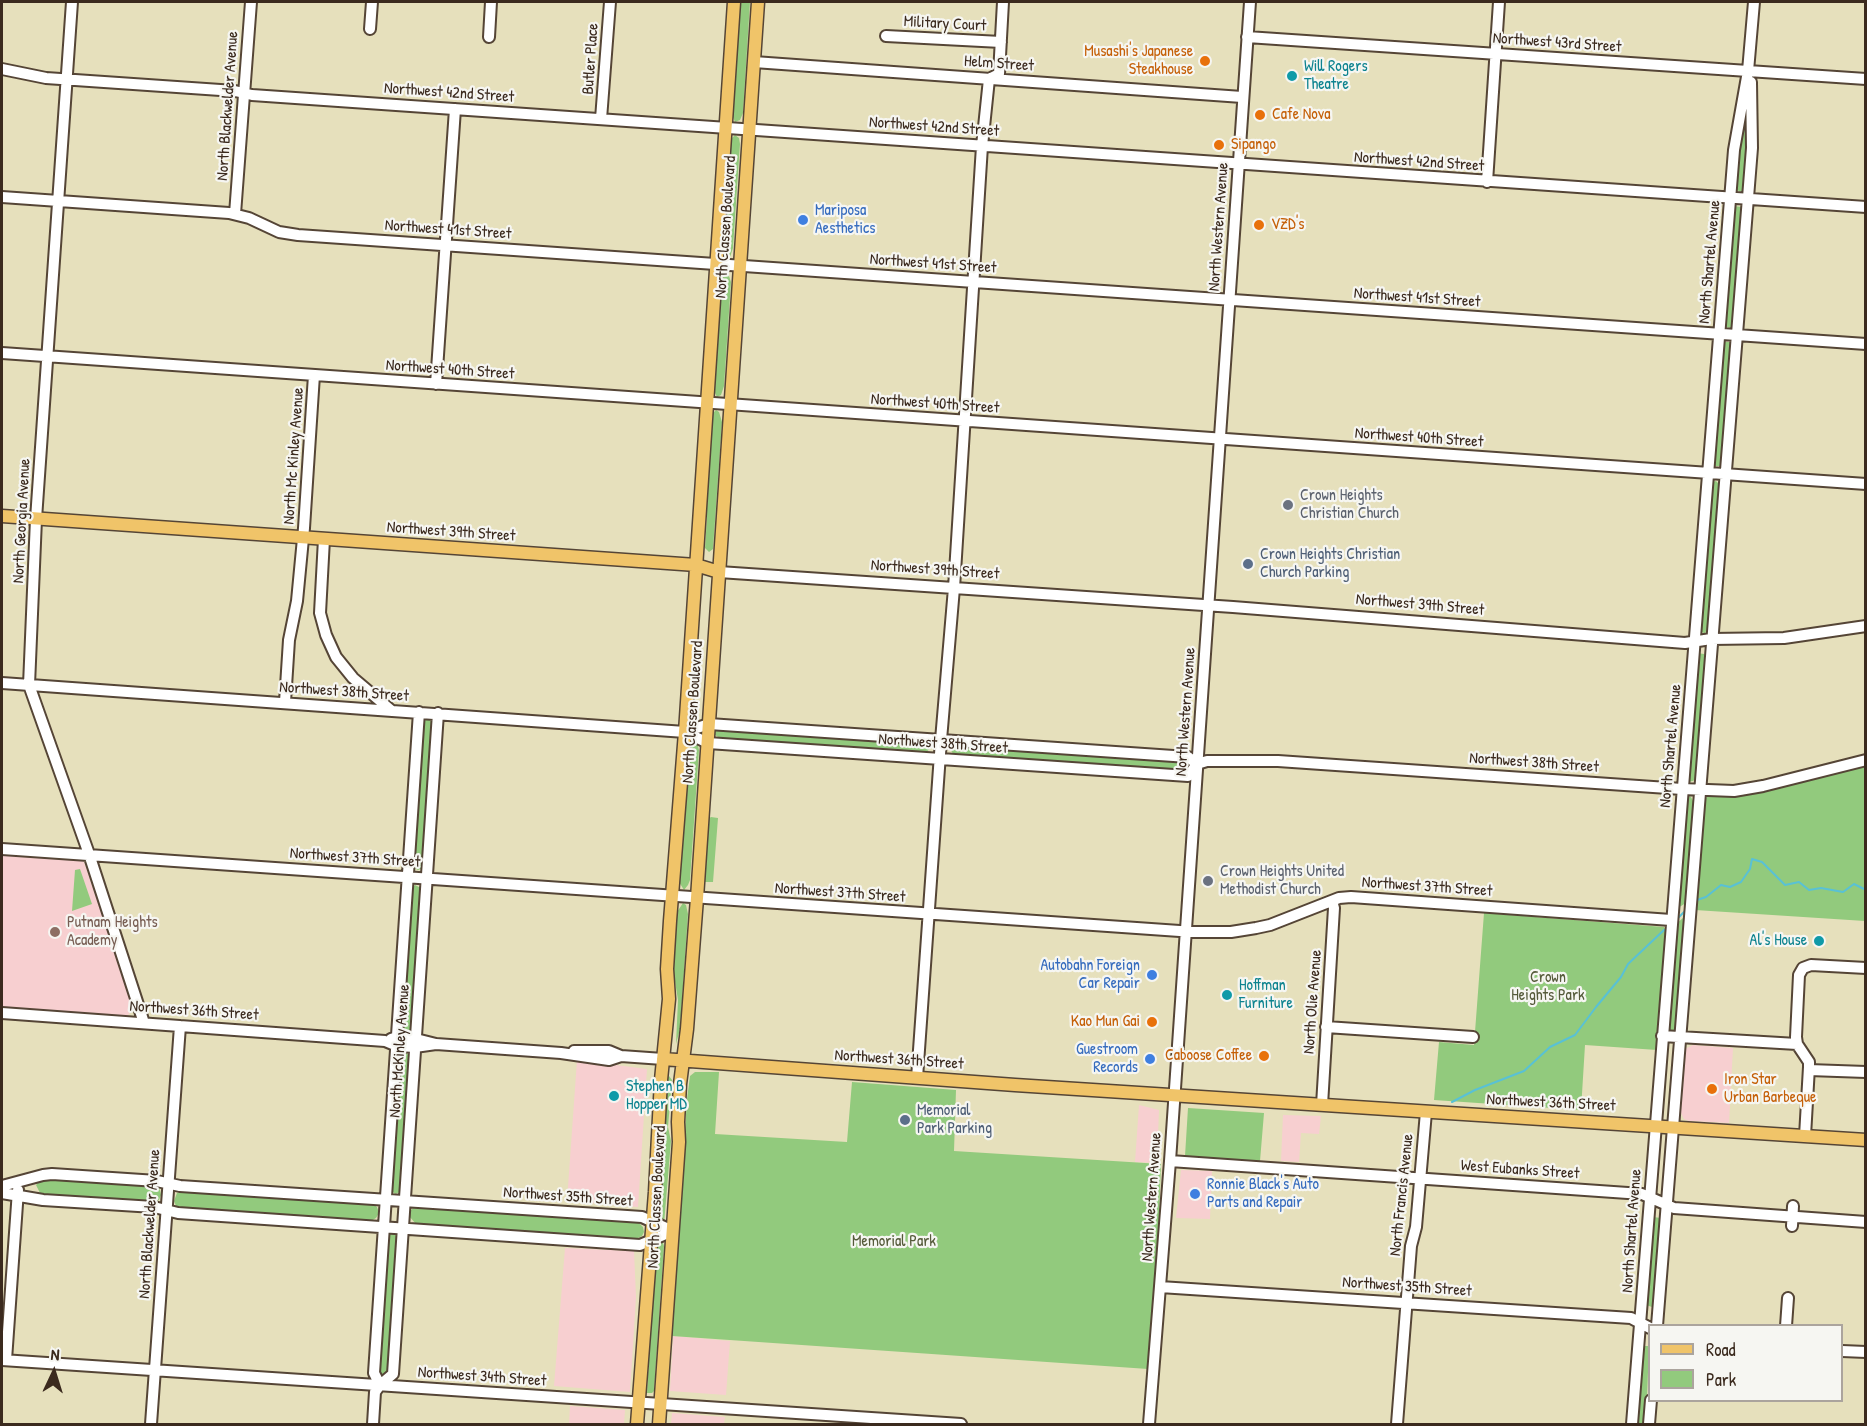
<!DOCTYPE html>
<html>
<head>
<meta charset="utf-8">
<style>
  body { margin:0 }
  #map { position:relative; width:1867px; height:1426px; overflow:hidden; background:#e6e0bc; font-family:"Patrick Hand",sans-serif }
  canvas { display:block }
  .frame { position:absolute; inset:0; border:3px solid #3b2a1e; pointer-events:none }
  .legend { position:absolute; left:1648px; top:1324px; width:195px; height:78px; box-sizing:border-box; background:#f6f6f2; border:2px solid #aba49d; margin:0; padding:8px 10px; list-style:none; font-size:18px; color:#3b2a1e }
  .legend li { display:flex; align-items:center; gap:12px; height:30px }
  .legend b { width:30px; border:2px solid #aba49d }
  .north { position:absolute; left:24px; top:1342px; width:60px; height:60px; -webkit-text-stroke:4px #f6f6f2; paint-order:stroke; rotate:4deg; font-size:16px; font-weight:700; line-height:24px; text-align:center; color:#3b2a1e }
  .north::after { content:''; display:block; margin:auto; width:21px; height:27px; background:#3b2a1e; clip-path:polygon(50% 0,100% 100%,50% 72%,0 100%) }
</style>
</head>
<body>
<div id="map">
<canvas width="1867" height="1426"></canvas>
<div class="frame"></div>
<ul class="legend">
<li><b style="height:8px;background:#f0c469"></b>Road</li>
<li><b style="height:16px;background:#92ca7d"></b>Park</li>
</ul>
<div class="north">N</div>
</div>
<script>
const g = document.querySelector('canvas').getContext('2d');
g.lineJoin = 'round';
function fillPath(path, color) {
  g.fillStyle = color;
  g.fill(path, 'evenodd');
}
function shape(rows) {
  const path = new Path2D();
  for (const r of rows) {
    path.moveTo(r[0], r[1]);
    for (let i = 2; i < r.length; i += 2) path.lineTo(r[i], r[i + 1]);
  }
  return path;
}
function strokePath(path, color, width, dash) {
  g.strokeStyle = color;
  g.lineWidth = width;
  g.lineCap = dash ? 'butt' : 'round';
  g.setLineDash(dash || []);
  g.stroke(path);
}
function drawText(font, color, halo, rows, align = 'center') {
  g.font = font + ' "Patrick Hand",sans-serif';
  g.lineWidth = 4.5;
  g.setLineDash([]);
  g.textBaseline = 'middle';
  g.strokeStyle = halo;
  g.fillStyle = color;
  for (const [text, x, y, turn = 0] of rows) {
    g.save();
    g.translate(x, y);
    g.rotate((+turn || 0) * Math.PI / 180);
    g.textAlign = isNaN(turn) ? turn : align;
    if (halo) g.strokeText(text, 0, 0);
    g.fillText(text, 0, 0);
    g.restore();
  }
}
const built = shape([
  [2,853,81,859,84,862,132,1003,131,1012,127,1016,2,1009],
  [1693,1045,1733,1048,1729,1123,1689,1121,1684,1119,1681,1113,1680,1109,1685,1049],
  [577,1060,647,1069,638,1207,567,1201],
  [1139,1105,1159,1110,1157,1163,1135,1162],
  [1283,1115,1321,1116,1319,1134,1301,1133,1299,1162,1281,1161],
  [1181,1170,1212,1171,1210,1219,1176,1218],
  [565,1248,634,1251,636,1297,630,1392,554,1386],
  [673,1336,730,1341,726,1395,670,1391],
  [570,1406,625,1410,624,1424,569,1424],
  [672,1413,725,1417,724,1424,671,1424]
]);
const green = shape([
  [739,2,750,2,743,113,740,120,735,122,731,112],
  [1745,120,1748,136,1744,192,1735,190,1739,135],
  [735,135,739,138,740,144,733,248,730,257,727,258,723,253,731,139],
  [1734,206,1742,207,1733,328,1724,327],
  [724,272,728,273,731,282,724,386,721,395,717,397,713,389,720,279],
  [1723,342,1731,342,1721,466,1712,466],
  [716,410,719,412,722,422,713,549,709,552,705,548,707,517,705,506,711,415],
  [1716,481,1720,485,1708,625,1705,634,1702,632,1700,621,1712,482],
  [1697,653,1704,654,1706,659,1696,778,1693,781,1688,782],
  [427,719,433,722,423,868,418,870,412,867,422,724],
  [718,728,928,743,931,748,925,753,720,738,715,735,715,731],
  [693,741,697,742,699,750,690,880,688,885,684,890,679,882,689,745],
  [953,744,1186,761,1190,763,1189,770,1184,771,954,755,950,749],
  [1865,764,1865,921,1695,910,1704,800,1709,795,1750,795],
  [1687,796,1691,797,1694,803,1686,903,1676,909],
  [711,817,718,818,713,882,703,882,708,819],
  [80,869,92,904,72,911,75,870],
  [415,885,421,888,412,1029,407,1033,402,1030,412,888],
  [683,903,686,905,688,914,680,1029,676,1044,678,1000,673,969,677,912],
  [1484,913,1664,927,1666,931,1657,1050,1585,1045,1581,1110,1434,1100,1439,1042,1474,1045],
  [1684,917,1676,1029,1673,1032,1669,1032,1668,1030,1675,925],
  [406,1053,410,1056,400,1192,395,1194,390,1189,400,1056],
  [695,1072,719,1072,715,1134,847,1142,852,1082,956,1090,954,1151,1161,1164,1159,1218,1148,1369,672,1336,687,1099,690,1076],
  [669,1076,672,1080,668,1127,671,1141,664,1224,657,1218,667,1078],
  [1188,1108,1264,1113,1260,1161,1185,1156],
  [42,1178,156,1185,160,1190,161,1195,159,1200,153,1203,41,1195,36,1185],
  [182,1191,372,1203,377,1207,379,1213,376,1218,369,1222,181,1209,176,1206,174,1201,177,1193],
  [415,1207,638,1222,643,1227,644,1232,642,1236,636,1239,416,1224,409,1216,411,1210],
  [1653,1217,1661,1218,1655,1304,1652,1307,1646,1305],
  [390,1234,395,1234,398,1238,389,1373,382,1377,379,1375,388,1237],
  [662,1240,664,1246,654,1391,652,1393,647,1393,655,1244],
  [1643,1346,1649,1346,1646,1424,1636,1424]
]);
const stream = shape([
  [1697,900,1706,897,1721,885,1730,887,1741,882,1750,869,1752,859,1762,862,1785,885,1799,882,1809,890,1821,888,1843,892,1854,884,1866,890],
  [1676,920,1685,911],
  [1452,1102,1475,1090,1524,1071,1550,1047,1575,1035,1596,1007,1621,977,1628,964,1664,930]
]);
const minor = shape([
  [72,2,36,519,29,685,89,854,144,1023],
  [370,29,372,2],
  [886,36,1001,42],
  [489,37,491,2],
  [1247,37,1866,79],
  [754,62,1242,97],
  [2,69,46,78,235,91,252,95,1866,207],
  [601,119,610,2],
  [1487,182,1499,2],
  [2,197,229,213,249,218,279,232,298,235,1866,344],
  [235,214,251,2],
  [2,353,1866,484],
  [436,384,455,109],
  [324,539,320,613,326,635,336,657,353,678,392,711],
  [719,572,1233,607,1685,643,1711,639,1784,638,1866,626],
  [2,683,685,732,708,743,1188,776,1197,764,1207,761,1278,761,1682,789,1734,791,1763,786,1866,760],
  [285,702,289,640,297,601,304,528,314,375],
  [685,732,709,724,1188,757,1197,764],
  [2,849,1194,932,1231,932,1256,928,1270,925,1339,898,1351,897,1671,920],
  [2,1013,385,1041,397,1046,415,1047,436,1044],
  [1326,1027,1473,1037],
  [1662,1036,1797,1044],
  [391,1039,397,1037,416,1039,436,1044,561,1053,609,1060,621,1056],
  [574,1051,609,1051,621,1056,663,1059],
  [1809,1070,1866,1072],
  [917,1078,941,740,954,588,982,146,989,79,999,74,1003,2],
  [1322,1105,1334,908,1332,901],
  [1805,1136,1809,1067,1809,1062,1797,1044,1796,1037,1799,975,1803,968,1811,965,1866,968],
  [1170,1161,1642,1194,1674,1208,1866,1222],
  [2,1186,43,1175,52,1174,157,1181,180,1186,642,1217,673,1231],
  [2,1193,43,1200,154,1207,178,1213,640,1245,673,1231],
  [1792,1226,1793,1206],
  [1160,1287,1631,1318,1650,1328],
  [1657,1326,1752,148,1751,82],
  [1786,1326,1788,1298],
  [1842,1351,1866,1352],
  [2,1360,961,1424],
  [6,1360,18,1190],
  [380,1385,374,1373,419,712],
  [151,1424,180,1026],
  [373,1424,375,1392,380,1385,393,1374,438,713],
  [1149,1424,1170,1161,1250,2],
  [1397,1424,1411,1246,1416,1227,1426,1112],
  [1632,1424,1734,150,1748,71,1754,2],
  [1649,1424,1651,1400]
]);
const major = shape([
  [2,516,696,565,719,572],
  [663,1059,1015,1085,1866,1140],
  [637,1424,655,1192,661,1080,669,999,667,969,670,921,685,732,734,2],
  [659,1424,679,1142,678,1122,680,1084,687,1029,697,898,758,2]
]);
const markers = [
  [1205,61,6,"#e8710a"],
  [1292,76,6,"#0f9aa8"],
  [1260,115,6,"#e8710a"],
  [1219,145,6,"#e8710a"],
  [803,220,6,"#3f7fe0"],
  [1259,225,6,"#e8710a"],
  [1288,505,6,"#6b7280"],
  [1248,564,6,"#5c6f8a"],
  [1208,881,6,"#6b7280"],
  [55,932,6,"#8d6e63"],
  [1819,941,6,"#0f9aa8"],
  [1152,975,6,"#3f7fe0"],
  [1227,995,6,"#0f9aa8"],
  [1152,1022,6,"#e8710a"],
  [1264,1056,6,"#e8710a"],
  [1150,1059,6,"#3f7fe0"],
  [1712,1089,6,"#e8710a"],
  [614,1096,6,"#0f9aa8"],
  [905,1120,6,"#5c6f8a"],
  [1195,1194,6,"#3f7fe0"]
];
const streetNames = [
  ["Military Court",945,24,3],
  ["Northwest 43rd Street",1557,43,4],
  ["Butler Place",591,59,-86],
  ["Helm Street",999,64,4],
  ["Northwest 42nd Street",449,93,4],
  ["North Blackwelder Avenue",228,106,-86],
  ["Northwest 42nd Street",934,127,4],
  ["Northwest 42nd Street",1419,162,4],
  ["North Classen Boulevard",726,227,-86],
  ["North Western Avenue",1219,227,-86],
  ["Northwest 41st Street",448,230,4],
  ["North Shartel Avenue",1710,262,-85],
  ["Northwest 41st Street",933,264,4],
  ["Northwest 41st Street",1417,298,4],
  ["Northwest 40th Street",450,370,4],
  ["Northwest 40th Street",935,404,4],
  ["Northwest 40th Street",1419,438,4],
  ["North Mc Kinley Avenue",294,456,-86],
  ["North Georgia Avenue",22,521,-87],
  ["Northwest 39th Street",451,532,4],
  ["Northwest 39th Street",935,570,4],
  ["Northwest 39th Street",1420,605,5],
  ["Northwest 38th Street",344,692,4],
  ["North Classen Boulevard",693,712,-86],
  ["North Western Avenue",1186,712,-86],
  ["Northwest 38th Street",943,744,4],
  ["North Shartel Avenue",1671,746,-85],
  ["Northwest 38th Street",1534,763,4],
  ["Northwest 37th Street",355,858,4],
  ["Northwest 37th Street",1427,887,4],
  ["Northwest 37th Street",840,893,4],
  ["North Olie Avenue",1313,1002,-86],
  ["Northwest 36th Street",194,1011,4],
  ["North McKinley Avenue",400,1051,-86],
  ["Northwest 36th Street",899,1060,4],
  ["Northwest 36th Street",1551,1103,3],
  ["West Eubanks Street",1520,1170,4],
  ["North Francis Avenue",1402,1195,-84],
  ["Northwest 35th Street",568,1197,4],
  ["North Classen Boulevard",657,1197,-87],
  ["North Western Avenue",1152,1197,-86],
  ["North Blackwelder Avenue",150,1224,-86],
  ["North Shartel Avenue",1632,1231,-86],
  ["Northwest 35th Street",1407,1287,4],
  ["Northwest 34th Street",482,1377,4]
];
const foodNames = [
  ["Musashi's Japanese",1193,52,"right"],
  ["Steakhouse",1193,70,"right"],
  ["Cafe Nova",1272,115],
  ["Sipango",1231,145],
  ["VZD's",1271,225],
  ["Kao Mun Gai",1140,1022,"right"],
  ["Caboose Coffee",1252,1056,"right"],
  ["Iron Star",1724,1080],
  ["Urban Barbeque",1724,1098]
];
const cultureNames = [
  ["Will Rogers",1304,67],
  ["Theatre",1304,85],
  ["Al's House",1807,941,"right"],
  ["Hoffman",1239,986],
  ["Furniture",1239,1004],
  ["Stephen B",626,1087],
  ["Hopper MD",626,1105]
];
const shopNames = [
  ["Mariposa",815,211],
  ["Aesthetics",815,229],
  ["Autobahn Foreign",1140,966,"right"],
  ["Car Repair",1140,984,"right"],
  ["Guestroom",1138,1050,"right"],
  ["Records",1138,1068,"right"],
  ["Ronnie Black's Auto",1207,1185],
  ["Parts and Repair",1207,1203]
];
const worshipNames = [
  ["Crown Heights",1300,496],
  ["Christian Church",1300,514],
  ["Crown Heights United",1220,872],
  ["Methodist Church",1220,890]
];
const serviceNames = [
  ["Crown Heights Christian",1260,555],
  ["Church Parking",1260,573],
  ["Memorial",917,1111],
  ["Park Parking",917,1129]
];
const educationNames = [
  ["Putnam Heights",67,923],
  ["Academy",67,941]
];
const parkNames = [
  ["Crown",1548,978],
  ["Heights Park",1548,996],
  ["Memorial Park",894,1242]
];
fillPath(built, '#f7cfd0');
fillPath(green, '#92ca7d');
strokePath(stream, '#59c1d5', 2);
strokePath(minor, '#554536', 14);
strokePath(major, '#554536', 15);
strokePath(minor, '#fff', 10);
strokePath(major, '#f0c469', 12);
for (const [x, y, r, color] of markers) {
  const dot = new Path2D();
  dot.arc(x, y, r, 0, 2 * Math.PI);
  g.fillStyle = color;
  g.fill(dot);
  strokePath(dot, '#f6f6f2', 2);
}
drawText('16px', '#3b2a1e', '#f6f6f2', streetNames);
drawText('16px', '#c56008', '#f6f6f2', foodNames, 'left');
drawText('16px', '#0d838f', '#f6f6f2', cultureNames, 'left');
drawText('16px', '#366cbe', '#f6f6f2', shopNames, 'left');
drawText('16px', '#5b616d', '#f6f6f2', worshipNames, 'left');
drawText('16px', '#4e5e75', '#f6f6f2', serviceNames, 'left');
drawText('16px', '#785e54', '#f6f6f2', educationNames, 'left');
drawText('16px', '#555a3a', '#f6f6f2', parkNames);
</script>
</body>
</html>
